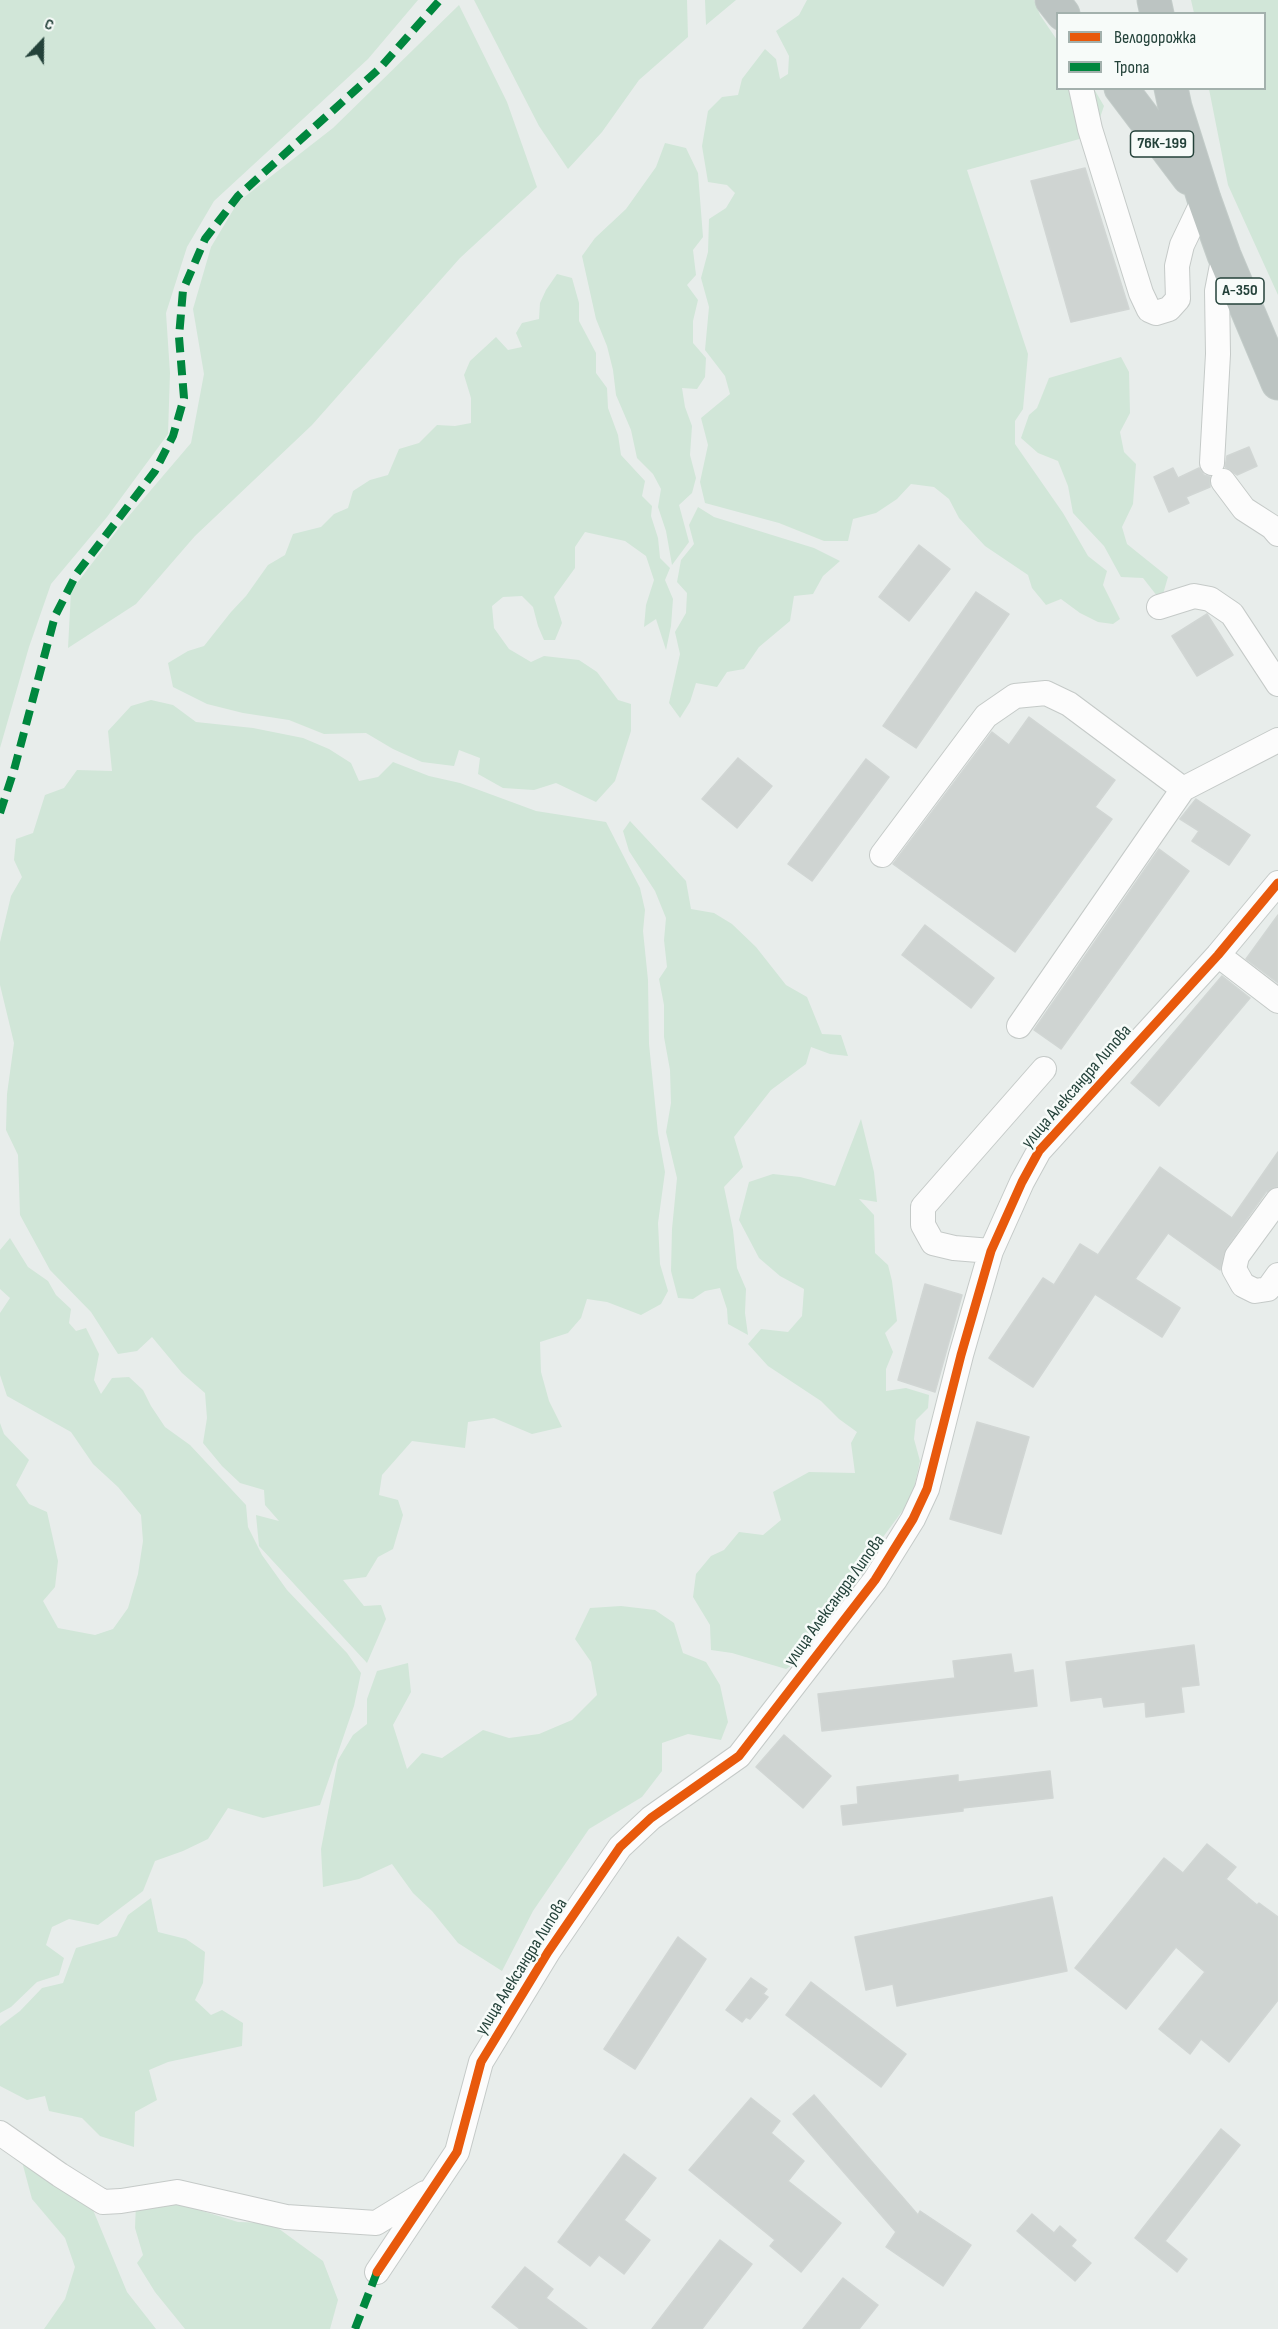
<!DOCTYPE html>
<html>
<head>
<meta charset="utf-8">
<style>
  body { margin:0 }
  #map { position:relative; width:1278px; height:2329px; overflow:hidden; background:#e8edeb; font-family:"Sofia Sans Condensed",sans-serif }
  canvas { display:block }
  .legend { position:absolute; left:1056px; top:12px; width:210px; height:78px; box-sizing:border-box; background:#f7fbf9; border:2px solid #a3b1ad; margin:0; padding:8px 10px; list-style:none; font-size:18px; color:#24423a }
  .legend li { display:flex; align-items:center; gap:12px; height:30px }
  .legend b { width:30px; border:2px solid #a3b1ad }
  .north { position:absolute; left:12px; top:12px; width:60px; height:60px; -webkit-text-stroke:4px #f7fbf9; paint-order:stroke; rotate:22deg; font-size:16px; font-weight:700; line-height:24px; text-align:center; color:#24423a }
  .north::after { content:''; display:block; margin:auto; width:21px; height:27px; background:#24423a; clip-path:polygon(50% 0,100% 100%,50% 72%,0 100%) }
</style>
</head>
<body>
<div id="map">
<canvas width="1278" height="2329"></canvas>
<ul class="legend">
<li><b style="height:8px;background:#e8590c"></b>Велодорожка</li>
<li><b style="height:8px;background:#00873e"></b>Тропа</li>
</ul>
<div class="north">С</div>
</div>
<script>
const g = document.querySelector('canvas').getContext('2d');
g.lineJoin = 'round';
function fillPath(path, color) {
  g.fillStyle = color;
  g.fill(path, 'evenodd');
}
function shape(rows) {
  const path = new Path2D();
  for (const r of rows) {
    path.moveTo(r[0], r[1]);
    for (let i = 2; i < r.length; i += 2) path.lineTo(r[i], r[i + 1]);
  }
  return path;
}
function strokePath(path, color, width, dash) {
  g.strokeStyle = color;
  g.lineWidth = width;
  g.lineCap = dash ? 'butt' : 'round';
  g.setLineDash(dash || []);
  g.stroke(path);
}
function drawText(font, color, halo, rows, align = 'center') {
  g.font = font + ' "Sofia Sans Condensed",sans-serif';
  g.lineWidth = 5;
  g.setLineDash([]);
  g.textBaseline = 'middle';
  g.strokeStyle = halo;
  g.fillStyle = color;
  for (const [text, x, y, turn = 0] of rows) {
    g.save();
    g.translate(x, y);
    g.rotate((+turn || 0) * Math.PI / 180);
    g.textAlign = isNaN(turn) ? turn : align;
    if (halo) g.strokeText(text, 0, 0);
    g.fillText(text, 0, 0);
    g.restore();
  }
}
const green = shape([
  [0,0,418,0,368,59,214,201,187,247,166,313,170,373,168,434,107,517,51,584,29,647,0,748],
  [474,0,687,0,688,37,639,80,602,132,568,169,539,126],
  [705,0,736,0,706,25],
  [807,0,1034,0,1040,15,1057,40,1058,88,1094,89,1104,106,1094,135,967,170,1028,354,1023,409,1015,421,1015,444,1063,513,1088,556,1107,571,1103,585,1120,619,1113,624,1098,622,1080,613,1061,599,1046,605,1032,588,1028,575,985,546,959,518,949,499,934,487,911,484,897,499,876,513,853,519,848,541,824,541,779,523,705,503,700,482,708,445,701,418,730,394,725,376,705,350,709,307,701,278,708,252,709,219,726,208,735,193,727,185,708,182,702,146,708,111,722,97,738,95,742,79,765,49,776,59,780,79,788,74,789,56,776,31,799,15],
  [1191,0,1278,0,1278,295,1228,185,1209,89,1264,88,1264,14,1194,13],
  [459,5,507,102,537,187,460,258,312,425,195,536,136,604,68,648,71,591,122,524,191,443,204,374,193,309,211,247,238,202,333,128],
  [665,143,686,148,698,173,703,237,693,250,696,275,687,285,698,300,693,321,693,343,706,358,705,377,697,389,682,388,685,407,692,426,690,455,696,478,692,493,679,505,689,542,672,565,666,531,658,507,661,489,653,474,637,458,631,430,616,395,613,370,607,346,596,319,582,256,595,238,626,209,656,167],
  [557,274,572,278,579,303,579,321,596,353,596,373,607,388,608,408,618,435,621,455,645,481,642,496,652,506,651,516,658,538,660,558,670,568,665,580,673,599,671,626,666,650,656,619,644,627,646,605,654,580,646,556,625,541,585,532,575,547,575,568,554,597,562,623,555,640,544,640,538,626,533,607,522,596,503,597,492,606,494,628,509,649,531,662,544,656,579,660,597,672,618,700,631,704,631,731,615,781,596,802,556,783,534,790,503,788,478,774,480,758,459,750,454,766,422,762,393,749,366,733,324,734,289,720,243,713,207,704,173,687,168,663,188,651,204,646,231,612,246,596,268,565,285,555,293,534,321,527,334,514,348,508,353,491,370,480,388,475,399,449,419,443,437,425,455,426,471,423,471,398,464,375,470,361,496,337,508,350,522,347,516,333,522,323,539,319,540,303,546,290],
  [1121,357,1129,372,1130,413,1120,432,1124,452,1136,464,1133,504,1122,527,1127,544,1168,577,1161,601,1143,578,1121,577,1104,546,1073,513,1068,486,1058,461,1038,453,1021,438,1029,415,1037,408,1049,378],
  [698,507,714,517,814,548,840,561,823,576,813,594,794,596,790,621,759,647,744,669,727,672,717,687,696,683,690,702,680,718,669,703,680,654,675,632,686,613,687,593,677,582,681,560,694,544,689,525],
  [151,700,173,705,196,722,253,728,303,738,329,749,351,763,359,781,378,777,393,762,429,776,460,783,536,811,606,822,640,888,645,910,643,931,648,980,649,1044,658,1133,665,1172,658,1223,660,1264,668,1291,661,1304,641,1315,607,1302,587,1299,581,1318,568,1333,540,1342,541,1372,549,1401,562,1427,532,1434,494,1418,468,1422,465,1448,412,1441,382,1475,379,1495,398,1500,403,1515,393,1549,378,1557,366,1577,343,1580,364,1606,381,1605,386,1619,367,1663,259,1546,256,1515,279,1521,265,1505,264,1490,240,1483,222,1466,203,1443,207,1418,205,1393,182,1373,152,1337,137,1351,118,1354,91,1312,50,1270,20,1215,18,1155,6,1130,7,1094,14,1043,0,985,0,942,11,896,22,877,14,860,16,839,33,833,45,795,64,788,77,770,112,771,108,731,131,706],
  [630,821,686,881,691,909,714,913,732,924,756,947,786,985,807,997,822,1034,841,1035,848,1056,830,1054,811,1047,806,1064,771,1090,734,1137,743,1167,724,1187,733,1230,737,1268,746,1289,745,1313,748,1335,728,1324,727,1309,720,1288,705,1291,693,1299,678,1298,671,1271,672,1229,677,1178,666,1132,671,1103,670,1070,664,1037,664,1005,659,979,667,967,664,940,666,918,655,891,629,851,623,831],
  [861,1119,874,1172,877,1202,859,1199,874,1215,875,1253,888,1265,892,1281,897,1321,885,1333,893,1352,886,1369,886,1391,906,1388,929,1395,928,1408,916,1420,914,1439,920,1461,912,1498,840,1595,803,1658,786,1669,732,1653,711,1650,710,1625,693,1597,696,1574,711,1556,724,1550,739,1532,763,1535,781,1520,773,1492,809,1472,855,1473,851,1443,857,1432,839,1419,821,1401,768,1366,748,1344,761,1329,788,1332,802,1316,804,1289,780,1276,759,1258,739,1220,749,1182,773,1174,800,1177,835,1186],
  [10,1238,28,1267,48,1281,56,1295,71,1309,69,1323,76,1331,86,1328,99,1354,94,1380,101,1394,112,1378,129,1377,143,1390,151,1406,165,1427,190,1445,246,1505,248,1527,262,1555,287,1590,347,1653,361,1673,354,1706,320,1805,263,1818,228,1808,208,1839,183,1851,155,1861,143,1891,98,1925,69,1919,52,1927,46,1945,64,1958,59,1975,37,1982,11,2007,0,2013,0,1423,4,1434,29,1460,16,1485,29,1504,47,1512,58,1561,55,1587,43,1601,58,1628,95,1635,113,1629,128,1608,138,1574,143,1541,141,1515,118,1487,93,1464,71,1432,7,1396,0,1375,0,1313,10,1298,0,1289,0,1250],
  [621,1606,655,1610,674,1623,683,1653,706,1662,720,1685,728,1722,721,1740,688,1734,662,1743,662,1771,642,1797,589,1829,533,1911,502,1971,458,1943,432,1911,413,1893,392,1864,359,1879,323,1887,321,1849,338,1760,353,1735,367,1724,367,1699,377,1671,408,1663,411,1692,393,1725,407,1769,422,1753,442,1758,483,1730,509,1738,539,1734,572,1720,597,1695,591,1662,575,1639,590,1608],
  [151,1898,158,1932,186,1939,205,1952,203,1983,195,2000,211,2015,222,2010,243,2023,242,2046,168,2062,149,2070,157,2100,135,2112,134,2147,100,2136,82,2118,49,2111,45,2096,27,2100,0,2086,0,2026,20,2011,42,1988,63,1983,76,1948,117,1936,128,1915],
  [21,2158,91,2205,127,2292,156,2329,44,2329,65,2299,75,2267,65,2238,32,2199],
  [167,2200,238,2222,271,2223,323,2261,338,2300,330,2329,185,2329,155,2292,137,2263,143,2255,135,2228,136,2203]
]);
const building = shape([
  [1085,168,1129,309,1071,322,1031,181,1085,168],
  [1249,447,1257,466,1237,475,1225,467,1227,456,1249,447],
  [1173,468,1178,478,1199,468,1204,475,1210,477,1210,487,1186,497,1189,503,1169,512,1154,477,1173,468],
  [919,545,950,569,909,621,879,597,919,545],
  [976,592,1009,614,916,748,883,726,976,592],
  [1207,614,1233,655,1197,676,1172,636,1207,614],
  [1029,717,1115,780,1095,807,1112,819,1015,952,893,864,992,732,1009,745,1029,717],
  [738,758,772,786,737,828,702,799,738,758],
  [866,759,889,777,812,881,788,864,866,759],
  [1196,799,1250,835,1229,865,1192,841,1199,831,1180,819,1196,799],
  [1159,849,1189,871,1061,1049,1034,1030,1159,849],
  [1278,915,1278,983,1246,959,1278,915],
  [925,925,994,978,971,1008,902,955,925,925],
  [1222,976,1250,998,1159,1106,1131,1083,1222,976],
  [1278,1152,1278,1186,1266,1192,1226,1248,1220,1270,1168,1233,1135,1279,1180,1308,1162,1337,1095,1294,1033,1387,989,1358,1043,1278,1054,1285,1080,1244,1098,1255,1160,1167,1232,1218,1278,1152],
  [925,1284,962,1295,935,1392,898,1380,925,1284],
  [977,1422,1029,1437,1001,1534,950,1519,977,1422],
  [1194,1645,1199,1685,1181,1687,1184,1712,1146,1717,1145,1702,1104,1707,1102,1697,1071,1701,1066,1662,1194,1645],
  [1011,1654,1014,1673,1033,1670,1037,1706,822,1731,818,1694,955,1678,953,1661,1011,1654],
  [784,1735,831,1776,803,1808,756,1767,784,1735],
  [1050,1771,1053,1798,963,1808,963,1811,843,1825,841,1806,858,1804,857,1787,958,1775,958,1782,1050,1771],
  [1207,1844,1236,1867,1226,1879,1257,1905,1259,1903,1278,1917,1278,2000,1229,2062,1201,2039,1190,2054,1159,2029,1205,1972,1176,1947,1126,2009,1075,1968,1164,1858,1183,1873,1207,1844],
  [1052,1897,1067,1971,897,2006,893,1984,866,1990,855,1937,1052,1897],
  [678,1937,706,1959,635,2069,604,2049,678,1937],
  [751,1978,767,1989,763,1994,768,1997,750,2019,746,2017,742,2022,726,2010,751,1978],
  [811,1982,906,2054,881,2087,786,2015,811,1982],
  [814,2095,918,2215,920,2211,971,2245,943,2286,886,2247,896,2232,793,2114,814,2095],
  [751,2098,780,2121,771,2133,804,2161,788,2181,841,2223,801,2272,770,2246,775,2240,689,2170,751,2098],
  [1221,2129,1240,2145,1165,2241,1187,2259,1177,2272,1135,2238,1221,2129],
  [624,2154,656,2178,624,2220,650,2240,624,2274,599,2255,590,2266,558,2242,624,2154],
  [1032,2214,1054,2233,1060,2226,1076,2240,1071,2246,1091,2263,1075,2281,1017,2231,1032,2214],
  [720,2240,752,2264,702,2329,652,2329,720,2240],
  [525,2267,553,2289,546,2298,587,2329,520,2329,492,2307,525,2267],
  [843,2278,878,2305,859,2329,803,2329,843,2278]
]);
const minor = shape([
  [1081,88,1090,129,1141,293,1149,310,1156,313,1169,309,1178,299,1177,266,1182,245,1204,199],
  [1212,463,1218,354,1217,291,1224,255],
  [1223,481,1244,509,1272,527,1278,534],
  [1159,607,1194,596,1210,599,1232,614,1278,684],
  [882,855,986,716,1015,696,1046,693,1069,704,1183,789],
  [1218,955,1278,1001],
  [1019,1026,1183,789,1278,740],
  [1278,1200,1237,1256,1234,1269,1243,1285,1255,1291,1268,1289,1278,1275],
  [991,1251,954,1248,933,1243,923,1225,923,1207,1044,1069],
  [0,2133,60,2175,103,2202,121,2201,177,2192,286,2217,376,2223,425,2193],
  [377,2272,457,2152,481,2062,548,1952,620,1847,651,1818,739,1756,875,1580,913,1519,927,1489,961,1355,991,1251,1022,1182,1039,1151,1218,955,1278,883]
]);
const highway = shape([
  [1052,0,1063,14],
  [1154,0,1157,14],
  [1121,88,1189,178],
  [1171,88,1175,107,1204,199,1224,255,1278,383]
]);
const quiet = shape([
  [0,813,14,770,55,616,77,573,155,471,173,436,184,398,179,337,183,290,205,239,238,196,380,68,440,0],
  [355,2329,377,2272]
]);
const cycleway = shape([
  [377,2272,457,2152,481,2062,548,1952,620,1847,651,1818,739,1756,875,1580,913,1519,927,1489,961,1355,991,1251,1022,1182,1039,1151,1218,955,1278,883]
]);
const shields = [
  [1162,144,63],
  [1240,291,48]
];
const shieldNames = [
  ["76К-199",1162,144],
  ["А-350",1240,291]
];
const streetNames = [
  ["улица Александра Липова",1077,1087,-49],
  ["улица Александра Липова",835,1601,-54],
  ["улица Александра Липова",522,1967,-58]
];
fillPath(green, '#d1e6d8');
fillPath(building, '#cfd4d2');
strokePath(building, '#d1d6d4', 1.5);
strokePath(minor, '#c5cac8', 26);
strokePath(highway, '#c3ccc9', 35);
strokePath(minor, '#fcfcfc', 24);
strokePath(highway, '#bcc4c2', 33);
strokePath(quiet, '#00873e', 8, [15, 8]);
strokePath(cycleway, '#e8590c', 9);
for (const [x, y, w] of shields) {
  const box = new Path2D();
  box.roundRect(x - w / 2, y - 13, w, 26, 4.5);
  g.fillStyle = '#f7fbf9';
  g.fill(box);
  strokePath(box, '#24423a', 1.5);
}
drawText('bold 16px', '#24423a', null, shieldNames);
drawText('18px', '#24423a', '#f7fbf9', streetNames);
</script>
</body>
</html>
